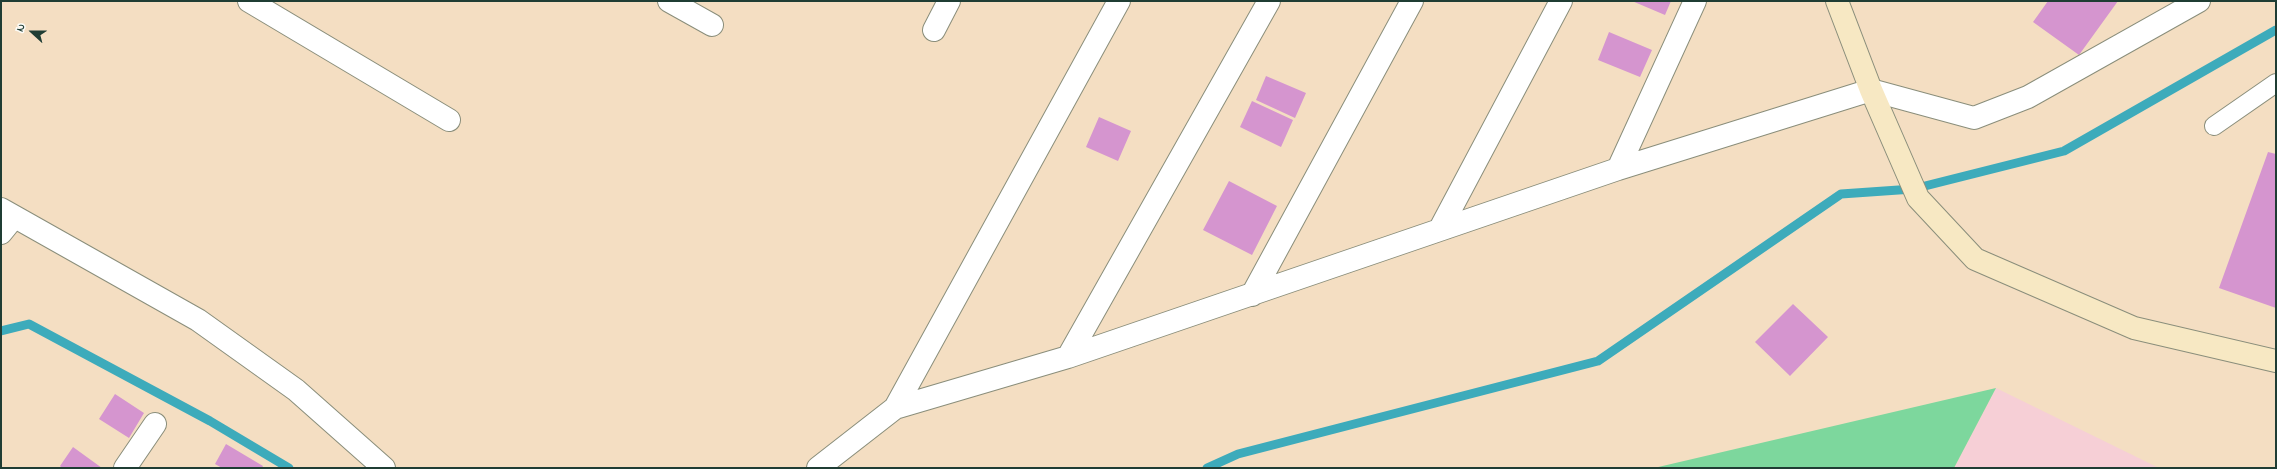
<!DOCTYPE html>
<html>
<head>
<meta charset="utf-8">
<style>
  body { margin:0 }
  #map { position:relative; width:2277px; height:469px; overflow:hidden; background:#f4dec2; font-family:"Indie Flower",sans-serif }
  canvas { display:block }
  .frame { position:absolute; inset:0; border:2px solid #1f3d34; pointer-events:none }
  .north { position:absolute; left:12px; top:12px; width:40px; height:40px; -webkit-text-stroke:3px #fdfcf7; paint-order:stroke; rotate:291deg; font-size:11px; font-weight:700; line-height:16px; text-align:center; color:#1f3d34 }
  .north::after { content:''; display:block; margin:auto; width:14px; height:18px; background:#1f3d34; clip-path:polygon(50% 0,100% 100%,50% 72%,0 100%) }
</style>
</head>
<body>
<div id="map">
<canvas width="2277" height="469"></canvas>
<div class="frame"></div>
<div class="north">N</div>
</div>
<script>
const g = document.querySelector('canvas').getContext('2d');
g.lineJoin = 'round';
function fillPath(path, color) {
  g.fillStyle = color;
  g.fill(path, 'evenodd');
}
function shape(rows) {
  const path = new Path2D();
  for (const r of rows) {
    path.moveTo(r[0], r[1]);
    for (let i = 2; i < r.length; i += 2) path.lineTo(r[i], r[i + 1]);
  }
  return path;
}
function strokePath(path, color, width, dash) {
  g.strokeStyle = color;
  g.lineWidth = width;
  g.lineCap = dash ? 'butt' : 'round';
  g.setLineDash(dash || []);
  g.stroke(path);
}
const built = shape([
  [1996,388,2159,468,1954,468]
]);
const green = shape([
  [1996,388,1954,468,1654,468]
]);
const stream = shape([
  [1,331,29,324,210,421,289,468],
  [1207,468,1238,454,1598,361,1841,194,1913,189,2064,151,2276,30]
]);
const building = shape([
  [1632,1,1671,1,1665,15],
  [2048,1,2118,1,2079,55,2033,22],
  [1609,32,1652,50,1640,77,1598,60],
  [1266,76,1306,93,1295,118,1256,100],
  [1252,101,1293,120,1281,147,1240,127],
  [1099,117,1131,131,1118,161,1086,147],
  [2268,152,2276,154,2276,308,2219,288],
  [1229,181,1277,206,1252,255,1203,230],
  [1793,304,1828,337,1790,376,1755,342],
  [115,394,144,413,129,438,99,419],
  [226,444,263,466,262,468,222,468,215,464],
  [73,447,102,468,62,468,60,466]
]);
const lane = shape([
  [2214,126,2276,83]
]);
const street = shape([
  [249,1,449,120],
  [669,1,712,25],
  [934,30,949,1],
  [1618,169,1695,1],
  [1,209,198,320,296,390,384,468],
  [1440,229,1561,1],
  [1,233,14,217],
  [1252,295,1412,1],
  [1068,357,1269,1],
  [895,408,1119,1],
  [125,468,155,424],
  [818,468,895,408,1068,357,1618,169,1871,90,1974,118,2028,97,2199,1]
]);
const secondary = shape([
  [1837,1,1871,90,1918,198,1975,259,2134,328,2276,361]
]);
fillPath(built, '#f6cfd6');
fillPath(green, '#7dd79d');
strokePath(stream, '#3dabbb', 9);
fillPath(building, '#d595cf');
strokePath(lane, '#8a8e7b', 20);
strokePath(street, '#8a8e7b', 24);
strokePath(secondary, '#8a8e7b', 24);
strokePath(lane, '#fff', 18);
strokePath(street, '#fff', 22);
strokePath(secondary, '#f7e8c3', 22);
</script>
</body>
</html>
